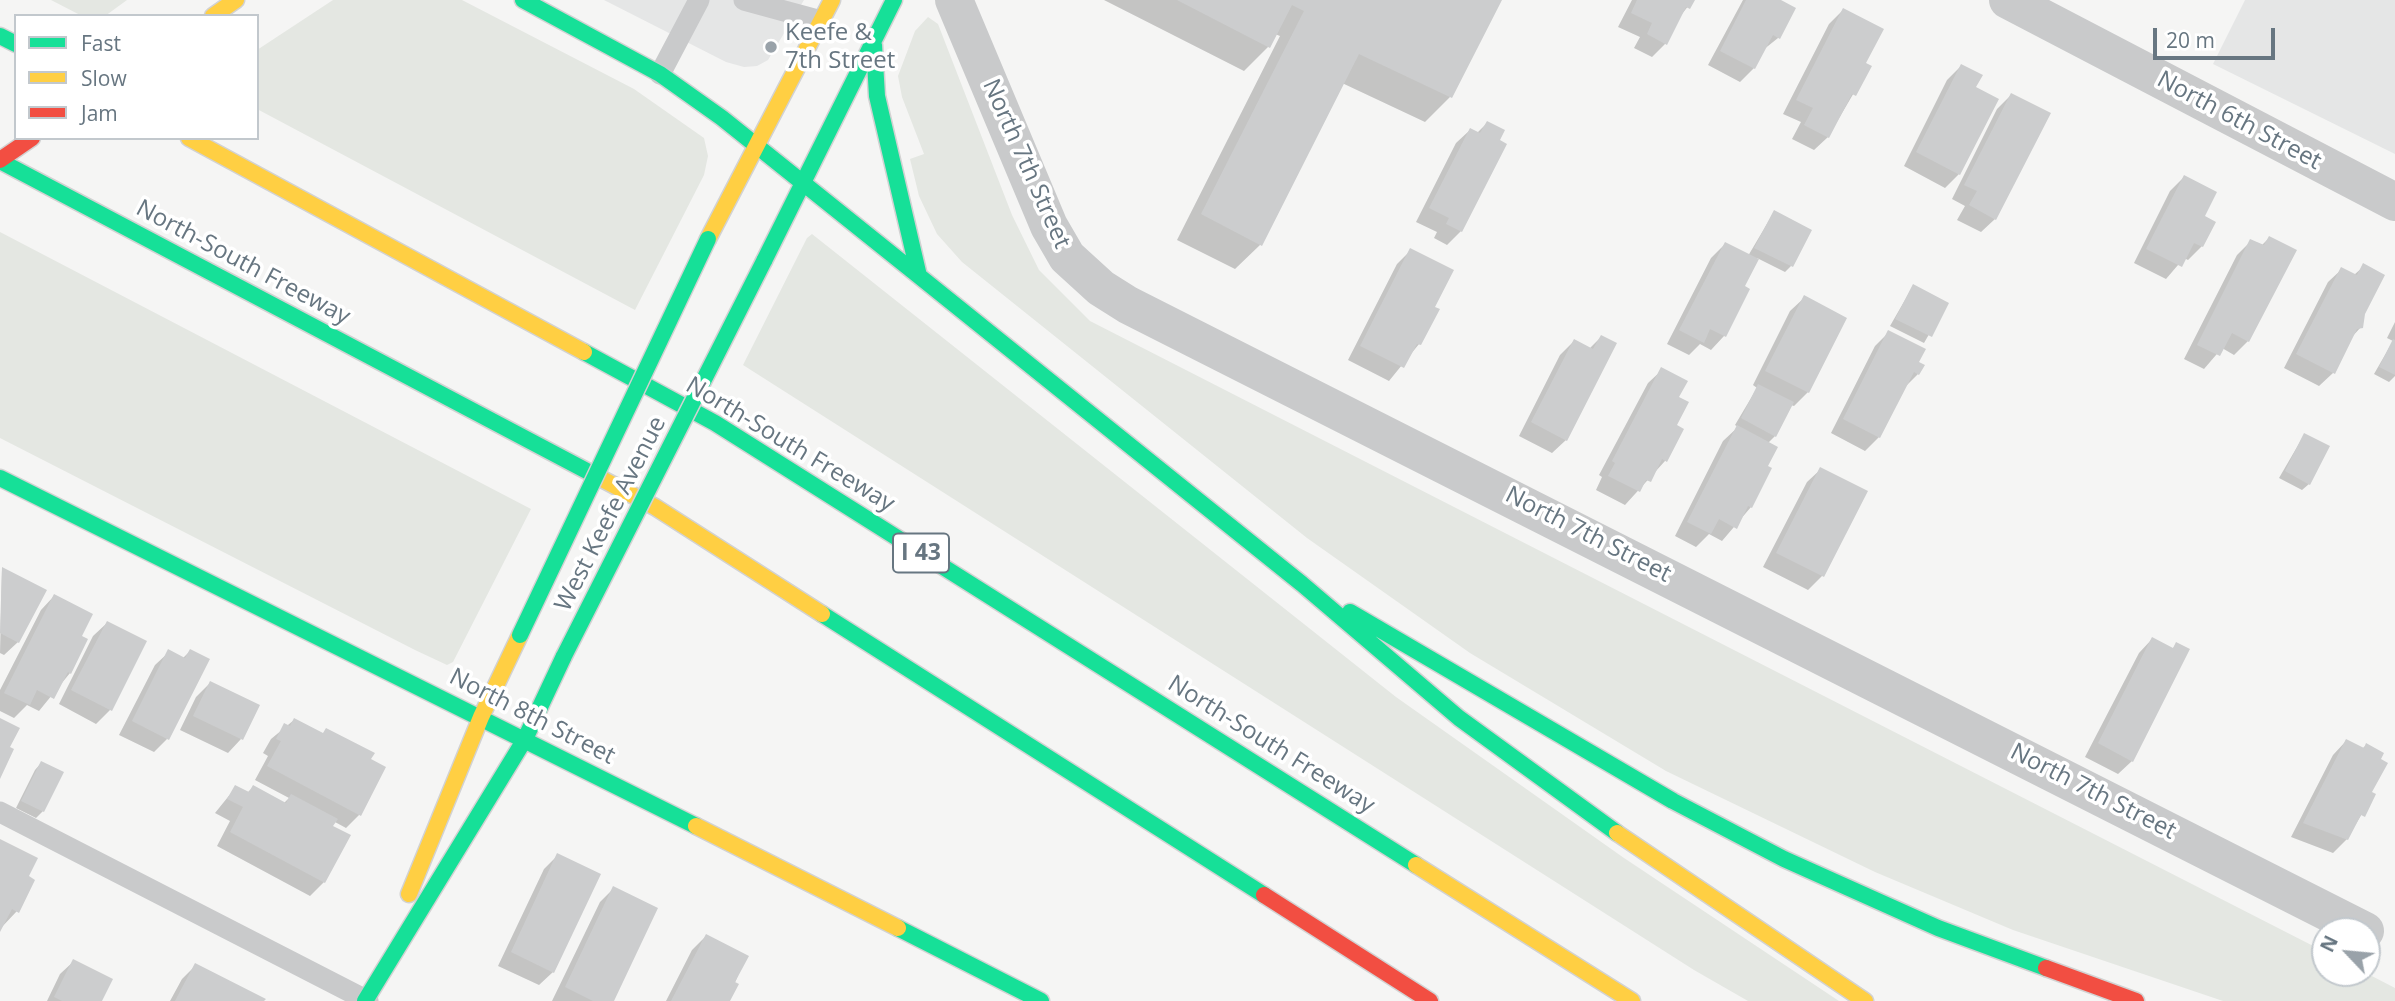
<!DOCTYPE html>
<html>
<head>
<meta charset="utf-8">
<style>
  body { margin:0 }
  #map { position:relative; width:2395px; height:1001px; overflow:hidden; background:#f5f5f4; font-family:"Open Sans",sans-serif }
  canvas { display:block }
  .legend { position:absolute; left:14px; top:14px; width:245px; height:126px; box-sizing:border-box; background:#fff; border:2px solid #c2c8cd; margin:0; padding:9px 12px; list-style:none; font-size:21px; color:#677681 }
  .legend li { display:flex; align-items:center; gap:14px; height:35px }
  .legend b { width:35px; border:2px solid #c2c8cd }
  .north { position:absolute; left:2311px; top:917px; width:70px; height:70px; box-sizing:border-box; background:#fff; border:2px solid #c2c8cd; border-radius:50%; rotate:296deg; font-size:19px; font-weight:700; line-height:28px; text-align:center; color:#677681 }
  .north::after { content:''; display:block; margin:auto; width:24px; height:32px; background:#99a2a9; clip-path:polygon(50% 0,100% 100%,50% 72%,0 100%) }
  .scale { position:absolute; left:2153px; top:28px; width:122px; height:32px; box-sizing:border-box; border:4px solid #677681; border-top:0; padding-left:9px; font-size:21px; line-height:24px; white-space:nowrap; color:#677681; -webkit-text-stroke:5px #fff; paint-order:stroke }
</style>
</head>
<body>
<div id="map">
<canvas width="2395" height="1001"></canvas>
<ul class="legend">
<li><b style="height:9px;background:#16e098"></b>Fast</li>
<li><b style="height:9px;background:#ffcf43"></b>Slow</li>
<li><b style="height:9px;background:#f24e42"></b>Jam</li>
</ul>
<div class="north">N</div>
<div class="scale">20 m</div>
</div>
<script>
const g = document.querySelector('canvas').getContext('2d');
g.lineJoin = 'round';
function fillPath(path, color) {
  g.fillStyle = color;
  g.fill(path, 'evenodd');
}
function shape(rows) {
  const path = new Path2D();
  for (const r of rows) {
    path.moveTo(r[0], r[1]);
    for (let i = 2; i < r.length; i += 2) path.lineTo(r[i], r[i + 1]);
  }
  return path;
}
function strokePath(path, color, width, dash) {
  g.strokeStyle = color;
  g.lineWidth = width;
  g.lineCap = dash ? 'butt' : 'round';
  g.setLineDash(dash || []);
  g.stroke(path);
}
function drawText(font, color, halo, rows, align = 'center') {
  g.font = font + ' "Open Sans",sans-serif';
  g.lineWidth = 7;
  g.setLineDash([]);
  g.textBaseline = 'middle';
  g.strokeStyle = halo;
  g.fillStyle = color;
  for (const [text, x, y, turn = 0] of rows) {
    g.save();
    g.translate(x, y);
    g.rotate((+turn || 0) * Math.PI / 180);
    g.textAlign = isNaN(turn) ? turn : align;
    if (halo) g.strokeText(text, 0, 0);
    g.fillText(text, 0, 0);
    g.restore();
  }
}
const built = shape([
  [604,0,804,0,768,60,757,66,744,67,726,62],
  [2245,0,2395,0,2395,154,2213,64]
]);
const green = shape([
  [51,0,127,0,105,16,82,16],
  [333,0,462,0,634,89,704,138,708,156,704,175,635,310,257,109,257,50],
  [928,17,938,24,1012,215,1039,270,1090,321,2325,952,2325,973,2366,973,2395,988,2395,1001,2223,1001,2013,930,1875,872,1666,771,1470,653,1307,538,962,262,937,234,919,196,910,159,924,154,902,97,898,76,915,31],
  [0,232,531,509,453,662,447,665,415,650,0,438],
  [812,234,1396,697,1624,858,1839,1001,1748,1001,1694,970,743,365,807,238]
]);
const shadow = shape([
  [1104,0,1500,0,1450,97,1425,122,1342,83,1260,245,1235,269,1177,240,1280,36,1275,34,1269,46,1244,71],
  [1632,0,1693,0,1678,19,1665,44,1652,57,1634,48,1640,37,1618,27],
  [1743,0,1780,0,1778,38,1763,50,1754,68,1740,82,1708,65],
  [1843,10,1864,64,1869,67,1828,137,1814,150,1792,139,1801,122,1783,114,1829,24],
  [1961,66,1974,88,1959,174,1945,188,1904,166,1947,80],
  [2011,95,1995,219,1981,232,1957,220,1965,206,1952,199,1997,109],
  [1487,123,1461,231,1447,245,1434,238,1437,232,1416,222,1456,143,1470,130,1477,133],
  [2184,177,2203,217,2202,246,2188,260,2184,258,2166,279,2134,263,2170,191],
  [1774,212,1791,266,1785,272,1757,258,1742,287,1748,290,1724,336,1711,350,1700,344,1689,355,1667,344,1711,258,1725,244,1748,256],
  [2269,238,2248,341,2234,355,2222,348,2204,369,2184,359,2237,255,2251,241,2261,246],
  [1411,250,1433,307,1419,344,1389,381,1348,360,1397,264],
  [2364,266,2361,327,2351,338,2333,373,2319,386,2284,368,2328,282,2342,269,2354,275],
  [1913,286,1947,303,1924,343,1890,326],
  [1804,298,1845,319,1808,392,1794,406,1791,405,1775,436,1768,443,1766,467,1751,507,1722,541,1709,534,1696,547,1675,536,1723,441,1738,427,1735,425,1757,388,1753,385,1790,311],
  [2395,322,2395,376,2389,382,2374,374,2393,341,2387,338],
  [1889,332,1917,362,1918,374,1904,388,1879,437,1865,451,1831,433,1875,346],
  [1601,337,1566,440,1552,453,1519,436,1560,355,1574,341,1589,349],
  [1662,370,1677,397,1674,426,1665,461,1625,505,1596,490,1602,477,1599,475,1648,383],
  [2304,435,2309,484,2302,490,2279,478],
  [1821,469,1866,492,1822,576,1808,590,1763,567,1807,482],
  [2,569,18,642,4,655,0,653],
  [54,596,79,637,70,673,39,711,27,705,14,718,0,711,0,690,41,610],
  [107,623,144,642,110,710,96,724,59,704,93,636],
  [2152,639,2172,649,2177,644,2132,761,2118,774,2085,757,2139,653],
  [190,651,167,739,154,752,119,735,155,665,169,652,183,658],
  [210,683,241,739,228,753,180,730,196,697],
  [294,720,368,760,360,814,346,828,335,822,331,827,324,882,310,896,217,846,230,821,215,813,236,787,247,793,253,787,284,803,289,798,255,780,268,756,263,753,271,739],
  [2346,741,2362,749,2366,745,2370,793,2373,795,2347,839,2333,853,2291,837,2333,755],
  [41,763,43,811,36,818,16,808,35,770],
  [0,841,26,877,17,911,0,929],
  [558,855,553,972,539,985,498,966,544,869],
  [613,889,612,1001,552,1001,600,902],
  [706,936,746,957,727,1001,666,1001,692,950],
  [74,961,100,1001,47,1001,60,974],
  [196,965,262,1001,170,1001,182,979]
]);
const building = shape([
  [1177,0,1502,0,1452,98,1359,54,1262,246,1201,214,1304,11,1292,5,1270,48],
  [1637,0,1695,0,1690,9,1686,7,1667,45,1647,34,1652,23,1631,13],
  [1746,0,1781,0,1796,8,1780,39,1773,35,1755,69,1720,51],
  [1843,8,1884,29,1866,63,1872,66,1856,96,1852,94,1829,138,1804,125,1813,108,1796,100],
  [1961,64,1983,75,1976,87,1999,99,1960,175,1916,152],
  [2011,93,2051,113,1996,220,1969,205,1977,191,1964,185],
  [1487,121,1505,130,1500,140,1507,144,1462,232,1446,224,1449,218,1429,208,1470,128,1480,133],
  [2184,175,2217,192,2205,216,2216,222,2203,247,2194,243,2182,267,2146,249],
  [1774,210,1812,230,1793,267,1754,248],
  [2269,236,2297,250,2249,342,2232,333,2220,356,2197,345,2250,239,2264,245],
  [1725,242,1759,259,1745,286,1750,289,1726,337,1710,329,1704,343,1679,330],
  [1410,248,1454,270,1435,307,1440,309,1421,345,1417,344,1404,368,1360,346],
  [2363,263,2385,275,2365,314,2363,328,2357,329,2335,374,2296,354,2341,267,2357,275],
  [1913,284,1949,303,1932,337,1895,319],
  [1804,295,1847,318,1809,393,1765,371],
  [1888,330,1926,349,1919,362,1925,365,1919,375,1914,372,1880,438,1843,419],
  [1601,335,1617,343,1567,441,1531,422,1574,339,1593,349],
  [2393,339,2395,340,2395,375,2379,367],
  [1661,367,1688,381,1679,397,1689,402,1677,425,1684,429,1667,462,1662,459,1651,482,1646,480,1640,492,1608,476,1615,463,1612,461],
  [1758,384,1794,402,1776,437,1741,418],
  [1737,425,1778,447,1768,466,1772,468,1752,508,1748,506,1737,529,1719,519,1711,534,1687,522],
  [2304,433,2330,446,2310,485,2285,471],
  [1820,467,1868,491,1824,577,1776,553],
  [2,567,47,590,19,643,0,633],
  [54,594,93,614,82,636,88,639,71,674,68,672,54,699,37,690,30,705,4,693],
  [107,621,147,641,112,711,71,690],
  [2152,637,2173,648,2176,642,2190,649,2133,762,2098,743],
  [168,649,185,658,190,649,210,659,169,740,132,721],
  [210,681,260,705,243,740,193,716],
  [0,718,20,728,10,747,14,749,0,779],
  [294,718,323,733,326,728,375,753,371,759,386,767,361,816,267,766,281,741,276,739,284,723,290,726],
  [2346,739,2364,748,2366,743,2384,753,2381,759,2388,763,2372,792,2376,794,2365,817,2361,815,2348,840,2303,823],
  [41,761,64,772,44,812,21,801],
  [235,785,249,792,253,785,286,803,291,794,338,819,333,826,351,835,325,883,230,832,243,807,227,799],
  [0,839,38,858,29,876,35,880,19,913,12,909,0,932],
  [557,853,601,874,554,973,511,952],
  [613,886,658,908,614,1001,593,1001,565,987],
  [706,934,749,956,735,982,739,984,730,1001,671,1001],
  [73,959,113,979,102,1001,62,1001,54,997],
  [195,963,266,999,264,1001,175,1001]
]);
const lane = shape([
  [744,0,821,21],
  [660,74,699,0],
  [0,812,368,1001]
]);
const street = shape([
  [954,0,1049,226,1067,257,1101,288,1128,305,2365,931],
  [2008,0,2395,202]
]);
const fast = shape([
  [523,0,660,74,722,118,919,276],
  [0,36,16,44],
  [874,45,877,96,919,276],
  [0,161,602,479],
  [764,261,894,0],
  [919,276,1302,584,1459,718,1617,833],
  [584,352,715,423,1416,865],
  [0,478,696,826],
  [1350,612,1673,801,1784,859,1938,928,2046,968],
  [822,614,1264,895],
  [898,928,1041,1001],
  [365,1001,525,739,564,656]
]);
const slow = shape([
  [213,16,236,0],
  [189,138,584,352],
  [708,239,832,0],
  [602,479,655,507,822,614],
  [696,826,898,928],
  [1617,833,1865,1001],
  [1416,865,1632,1001],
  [409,894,481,717,520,635]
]);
const jam = shape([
  [0,160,32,138],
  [1264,895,1430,1001],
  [2046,968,2136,1001]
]);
const fastBridge = shape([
  [520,635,708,239],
  [564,656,764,261]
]);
const markers = [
  [771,47,7,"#99a2a9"]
];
const shields = [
  [921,553,56]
];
const shieldNames = [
  ["I 43",921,553]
];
const poiNames = [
  ["Keefe &",785,33],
  ["7th Street",785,61]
];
const streetNames = [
  ["North 6th Street",2239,121,28],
  ["North 7th Street",1026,164,66],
  ["North-South Freeway",243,263,28],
  ["North-South Freeway",790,445,31],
  ["West Keefe Avenue",611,514,-63],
  ["North 7th Street",1588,535,27],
  ["North 8th Street",532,717,27],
  ["North-South Freeway",1271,745,32],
  ["North 7th Street",2093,792,27]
];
fillPath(built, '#e5e6e6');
fillPath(green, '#e4e7e2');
fillPath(shadow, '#0003');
fillPath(building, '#cccdce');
strokePath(fast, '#d2d2d2', 19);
strokePath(slow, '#d2d2d2', 19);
strokePath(jam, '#d2d2d2', 19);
strokePath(lane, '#c9cacb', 21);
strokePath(street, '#c9cacb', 38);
strokePath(fast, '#16e098', 16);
strokePath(slow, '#ffcf43', 16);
strokePath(jam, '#f24e42', 16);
strokePath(fastBridge, '#d2d2d2', 19, []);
strokePath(fastBridge, '#16e098', 16);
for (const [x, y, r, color] of markers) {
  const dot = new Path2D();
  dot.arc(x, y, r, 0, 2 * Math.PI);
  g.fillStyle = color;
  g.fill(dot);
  strokePath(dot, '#fff', 2.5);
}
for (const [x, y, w] of shields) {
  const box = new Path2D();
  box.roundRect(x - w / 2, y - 19.5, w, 39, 5);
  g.fillStyle = '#fff';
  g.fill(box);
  strokePath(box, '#677681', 2);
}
drawText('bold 23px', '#677681', null, shieldNames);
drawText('24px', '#677681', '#fff', poiNames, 'left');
drawText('24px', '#677681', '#fff', streetNames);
</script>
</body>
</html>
